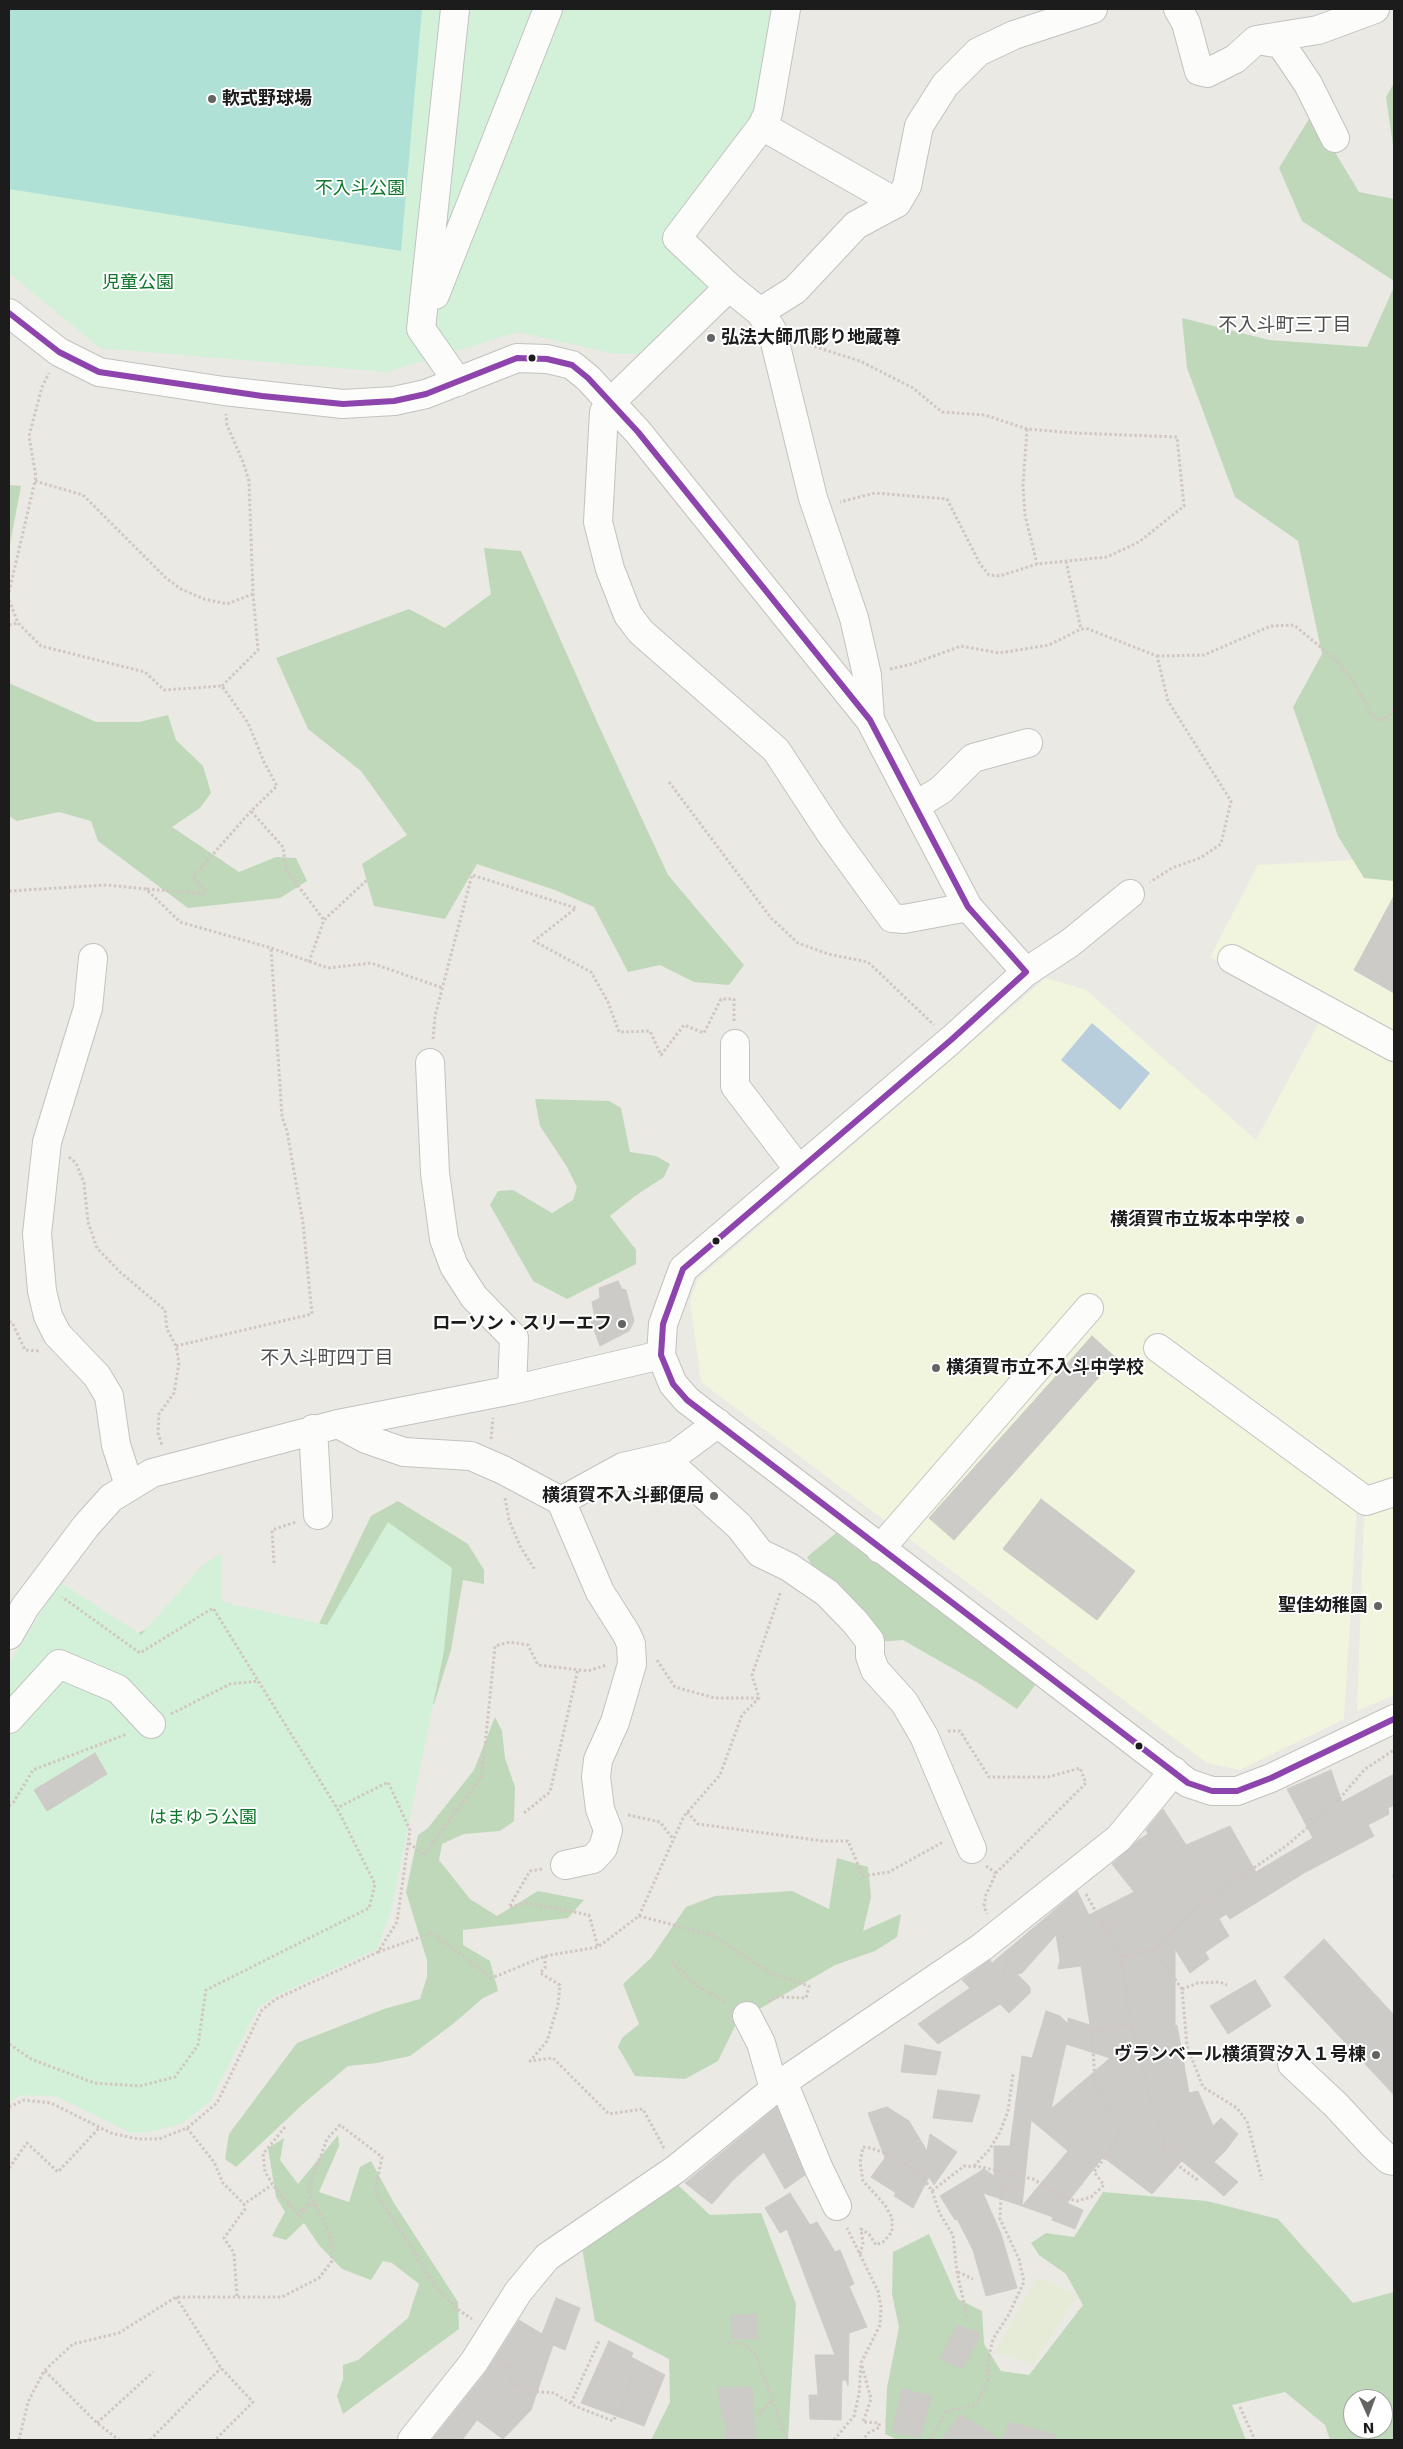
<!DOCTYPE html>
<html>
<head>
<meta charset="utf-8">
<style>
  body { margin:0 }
  #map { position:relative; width:1403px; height:2449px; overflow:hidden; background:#eae9e4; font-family:"DejaVu Sans",sans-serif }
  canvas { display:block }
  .frame { position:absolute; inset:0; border:10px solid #1c1c1c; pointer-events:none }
  .north { position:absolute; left:1343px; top:2389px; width:50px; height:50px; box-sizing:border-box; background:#fff; border:1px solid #a4a4a4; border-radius:50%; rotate:178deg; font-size:14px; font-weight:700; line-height:20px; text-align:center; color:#1c1c1c }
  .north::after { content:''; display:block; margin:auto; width:18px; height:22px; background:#646462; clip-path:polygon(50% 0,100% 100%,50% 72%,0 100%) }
</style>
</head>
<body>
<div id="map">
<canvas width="1403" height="2449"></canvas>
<div class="frame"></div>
<div class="north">N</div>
</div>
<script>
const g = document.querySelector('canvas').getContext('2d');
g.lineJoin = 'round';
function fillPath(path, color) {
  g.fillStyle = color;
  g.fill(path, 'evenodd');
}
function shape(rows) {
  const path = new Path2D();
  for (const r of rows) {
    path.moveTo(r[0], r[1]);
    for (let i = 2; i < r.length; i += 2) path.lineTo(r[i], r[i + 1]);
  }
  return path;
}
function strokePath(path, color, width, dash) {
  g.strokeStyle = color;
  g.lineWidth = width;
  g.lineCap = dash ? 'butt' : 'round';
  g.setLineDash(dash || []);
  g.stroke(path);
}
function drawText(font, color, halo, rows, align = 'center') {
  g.font = font + ' "DejaVu Sans","Noto Sans JP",sans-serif';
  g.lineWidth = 4;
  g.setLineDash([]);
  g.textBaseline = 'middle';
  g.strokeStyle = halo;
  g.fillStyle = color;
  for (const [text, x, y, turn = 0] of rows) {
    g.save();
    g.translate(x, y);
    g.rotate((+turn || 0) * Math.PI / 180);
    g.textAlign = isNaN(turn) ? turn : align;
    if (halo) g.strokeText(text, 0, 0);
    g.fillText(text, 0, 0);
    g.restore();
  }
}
const education = shape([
  [1394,853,1394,1492,1357,1506,1344,1719,1240,1770,1207,1763,701,1382,690,1301,698,1279,1046,978,1086,990,1256,1140,1322,1017,1210,957,1258,865,1391,858],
  [1394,1506,1394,1695,1357,1711,1364,1517]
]);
const farmland = shape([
  [1037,2277,1078,2295,1033,2365,995,2352]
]);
const forest = shape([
  [1394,83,1394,152,1386,97],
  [1312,114,1359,192,1394,199,1394,281,1302,221,1279,168],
  [1394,287,1394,881,1364,878,1338,836,1293,707,1322,654,1298,541,1235,497,1187,368,1182,318,1269,340,1367,347],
  [9,485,21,486,9,549],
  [484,548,521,551,598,724,668,875,744,965,729,985,694,982,660,965,628,972,594,907,555,890,477,864,445,919,374,906,362,864,407,835,361,771,308,729,276,658,409,609,445,628,491,594],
  [9,683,96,722,139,722,168,715,176,740,203,766,211,793,200,808,172,827,239,872,276,857,296,858,307,881,280,898,188,908,98,841,91,821,59,812,17,821,9,816],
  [535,1099,609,1101,621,1108,630,1152,656,1156,670,1164,664,1177,635,1196,610,1216,636,1250,636,1264,567,1299,533,1281,490,1205,498,1191,513,1190,552,1213,573,1200,577,1187,567,1167,540,1126],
  [398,1501,468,1544,484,1570,484,1584,463,1580,451,1650,434,1704,144,1686,116,1644,210,1598,315,1632,371,1516],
  [836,1533,1037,1683,1017,1709,978,1683,903,1640,878,1642,820,1579,807,1557],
  [495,1717,502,1731,505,1758,515,1787,514,1821,500,1831,464,1834,442,1844,439,1860,470,1899,497,1916,538,1891,584,1900,568,1918,463,1930,463,1945,490,1961,498,1991,483,1998,453,2024,410,2056,377,2063,348,2066,303,2104,236,2167,225,2159,229,2134,297,2043,384,2009,420,1999,427,1977,427,1960,406,1892,418,1835,428,1828,474,1770],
  [837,1858,868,1867,871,1897,863,1931,901,1914,897,1937,875,1951,835,1965,737,2022,718,2061,685,2079,635,2076,618,2047,622,2038,639,2024,623,1984,651,1958,686,1907,715,1896,792,1891,829,1909],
  [338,2135,339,2146,319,2192,349,2202,360,2167,371,2161,394,2203,458,2302,459,2329,343,2414,337,2396,343,2379,343,2365,358,2360,408,2318,419,2284,392,2263,383,2261,371,2280,342,2269,319,2245,304,2223,286,2240,272,2236,285,2212,276,2197,268,2148,284,2138,280,2160,298,2184],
  [678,2185,710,2215,761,2213,796,2304,788,2440,651,2440,670,2402,669,2359,595,2321,582,2248],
  [1103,2192,1207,2201,1278,2219,1353,2303,1394,2292,1394,2440,1330,2440,1325,2425,1285,2392,1232,2405,1246,2440,898,2440,885,2434,887,2388,899,2327,892,2294,893,2252,929,2234,958,2299,982,2311,984,2344,1001,2371,1029,2375,1083,2305,1066,2274,1039,2255,1031,2243,1046,2233,1074,2237],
  [1353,2399,1383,2399,1383,2429,1353,2429]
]);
const park = shape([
  [9,9,773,9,754,117,668,246,714,287,638,354,616,354,518,332,387,372,100,348,9,273],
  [388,1522,452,1568,444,1651,391,1910,377,1949,275,1996,258,2008,210,2101,183,2123,155,2131,132,2133,55,2096,20,2095,9,2103,9,1664,60,1582,141,1635,204,1564,221,1554,222,1602,327,1625]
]);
const pitch = shape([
  [9,9,422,9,401,251,9,189]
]);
const water = shape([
  [1092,1023,1150,1073,1120,1110,1061,1060]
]);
const building = shape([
  [1394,896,1394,993,1354,970,1394,896],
  [618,1281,622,1289,626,1290,634,1321,629,1331,600,1346,591,1321,595,1318,592,1302,600,1298,599,1288,618,1281],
  [1092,1336,1116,1358,954,1540,929,1518,1092,1336],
  [1041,1499,1135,1571,1097,1620,1003,1549,1041,1499],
  [95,1753,107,1774,47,1811,34,1790,95,1753],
  [1331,1770,1342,1802,1394,1774,1394,1805,1388,1808,1389,1814,1368,1825,1374,1836,1304,1873,1230,1919,1226,1914,1219,1919,1229,1936,1205,1952,1209,1959,1190,1973,1175,1949,1175,2026,1177,2025,1189,2093,1198,2091,1213,2126,1221,2118,1238,2134,1226,2150,1214,2162,1238,2182,1224,2196,1182,2161,1152,2194,1103,2157,1067,2203,1083,2210,1075,2229,1052,2220,1053,2217,1022,2206,1068,2151,1031,2120,1022,2206,983,2193,1001,2234,1017,2288,986,2296,973,2250,957,2219,955,2220,940,2196,984,2169,994,2176,994,2146,1010,2146,1022,2056,1032,2058,1046,2011,1060,2016,1068,2024,1068,2018,1090,2025,1081,1966,1058,1969,1060,1960,1056,1935,1022,1973,1017,1974,1030,1987,1030,1993,1009,2013,1000,2004,938,2044,918,2024,970,1988,962,1980,990,1960,992,1963,1077,1891,1089,1915,1134,1892,1112,1864,1137,1841,1148,1834,1146,1830,1163,1809,1186,1845,1230,1826,1256,1872,1313,1838,1287,1789,1331,1770],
  [1066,2044,1110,2058,1051,2109,1066,2044],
  [1324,1939,1394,2015,1394,2095,1284,1977,1324,1939],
  [1255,1980,1271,2006,1228,2034,1210,2006,1255,1980],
  [905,2045,941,2052,936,2075,901,2072,905,2045],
  [938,2090,980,2095,972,2122,933,2118,938,2090],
  [777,2107,805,2175,785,2189,764,2152,733,2180,712,2204,685,2183,777,2107],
  [887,2107,909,2121,927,2151,930,2134,957,2152,934,2185,929,2177,913,2208,894,2196,896,2193,871,2177,885,2158,868,2113,887,2107],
  [790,2193,810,2225,817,2222,835,2252,840,2250,854,2284,849,2286,867,2327,849,2333,848,2386,846,2380,842,2380,841,2420,810,2419,809,2395,818,2395,815,2355,835,2355,787,2229,780,2233,765,2208,790,2193],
  [556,2298,580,2308,565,2350,553,2345,531,2410,503,2439,477,2420,462,2440,432,2440,486,2372,519,2320,542,2334,556,2298],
  [757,2314,758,2339,732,2339,731,2315,757,2314],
  [957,2325,981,2333,963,2369,940,2359,957,2325],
  [609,2341,633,2353,631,2357,665,2375,644,2426,581,2403,609,2341],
  [752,2387,755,2440,726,2440,726,2421,723,2421,718,2388,752,2387],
  [902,2389,932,2396,920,2438,892,2432,902,2389],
  [960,2414,1001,2440,941,2440,960,2414],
  [1010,2422,1056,2435,1055,2440,1002,2440,1010,2422]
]);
const path = shape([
  [800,342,860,361,913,388,942,412,985,415,1027,429,1075,433,1177,437,1184,506,1139,542,1107,557,1037,564,1000,576,989,575,980,564,947,499,875,493,840,502],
  [1027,429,1023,485,1025,515,1037,564],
  [35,481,83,495,166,578,181,589,204,599,227,604,253,594],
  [1066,561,1081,629],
  [9,592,36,477,29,436,42,387,49,373],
  [9,600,18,623,41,646,145,672,164,690,222,686,248,723,264,762,277,786,251,811,283,847,286,870,324,920],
  [9,625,18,623],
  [1157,656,1204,655,1271,626,1294,625,1335,659,1355,684,1372,715,1380,721,1389,717,1394,707],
  [890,669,912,664,961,646,999,653,1049,645,1081,629,1088,629,1157,656,1168,701,1231,801,1221,844,1200,858,1172,868,1150,882],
  [222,686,258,650,253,594,249,481,243,462,227,425,226,414],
  [669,782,771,918,798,943,828,954,868,962,934,1025],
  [147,889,204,894,205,890,193,877,251,811],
  [9,891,106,885,146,889,180,922,271,948,328,968,371,963,443,988],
  [309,962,324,920,368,879],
  [433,1039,435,1016,472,875,576,908,534,941,591,972,608,1002,619,1032,650,1031,661,1055,684,1025,704,1033,721,999,734,999,734,1021],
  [69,1157,76,1163,84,1183,88,1222,97,1248,120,1272,165,1310,167,1329,176,1346,179,1363,174,1393,159,1414,158,1433,162,1445],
  [9,1322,12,1322,25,1350,39,1351],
  [176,1346,312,1314,303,1223,287,1131,282,1117,271,948],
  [491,1439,493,1418],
  [505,1498,509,1520,520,1546,535,1570],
  [274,1563,272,1530,296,1522],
  [657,1660,675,1687,715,1698,758,1698],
  [171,1714,230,1684,258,1681],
  [948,1731,960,1731,989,1777,1048,1777,1080,1768,1086,1783,996,1873,986,1895,984,1906,987,1914],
  [9,1806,13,1803,33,1770,127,1734],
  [687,1812,698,1824,823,1841,848,1841,863,1876,889,1872,943,1842],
  [524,1813,550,1792,578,1669],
  [628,1815,660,1822,673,1839],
  [409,1843,424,1855,482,1776,495,1646,510,1642,528,1645,538,1665,588,1671,607,1665],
  [986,1866,996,1873],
  [542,1869,530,1871,509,1907,527,1903,589,1915,598,1947],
  [1394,1875,1394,1878],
  [1086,1894,1121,1957,1131,2024,1155,2117,1164,2138,1164,2155,1199,2181],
  [639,1916,712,1935,771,1973,809,1986,806,1998,776,1997,766,2003],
  [1153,1949,1202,1903,1286,1846,1335,1804,1365,1769,1394,1750],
  [378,1952,432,1933,492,1978,545,1956,598,1947,639,1916,684,1816,720,1775,742,1715,759,1698,752,1675,781,1591],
  [545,1956,545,1968,540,1973,560,1985,558,2005,547,2041,530,2061,553,2058,609,2114,643,2109,664,2148],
  [1121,1957,1153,1949,1182,1989,1187,2046,1203,2087,1237,2108,1247,2121,1262,2180],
  [671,1962,696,1985,727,2003],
  [1004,1974,1008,1957],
  [1182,1989,1198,1983,1220,1982,1227,1985],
  [9,2044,31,2059,94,2083,140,2086,175,2077,198,2045,206,1990,369,1908,375,1884,337,1808,213,1608,140,1653,62,1597],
  [9,2107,24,2100,51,2103,111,2133,138,2139,159,2139,187,2128,217,2103,262,2010,276,1999,378,1952,397,1922,410,1830,388,1782,337,1808],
  [285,2127,263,2154,265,2172,275,2188,300,2217,301,2208,305,2212,308,2203,315,2206],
  [187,2128,214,2162,223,2183,244,2204],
  [974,2166,989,2150,1000,2132,1008,2111,1013,2074],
  [9,2168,27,2143,58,2172,100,2127],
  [932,2191,940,2214,953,2235,957,2272,968,2321],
  [860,2254,863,2244,861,2229,869,2234,876,2245,883,2242,892,2232,892,2218,885,2205,863,2181,860,2163,863,2147,871,2148,893,2156,921,2174,932,2191,964,2166,981,2167,1033,2179,1064,2198,1077,2201,1091,2197,1104,2185,1094,2172,1108,2153,1121,2130,1095,2084,1092,2031,1131,2024],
  [958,2272,973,2279],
  [237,2296,234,2253,224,2238,245,2209,244,2204,272,2185],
  [176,2297,221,2368,253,2402,215,2440],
  [728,2343,745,2344,756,2355,787,2440],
  [501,2364,511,2366,511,2384,530,2391,554,2393,575,2406,613,2421,626,2398,633,2369],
  [862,2366,871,2399,863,2422,879,2423,880,2427,868,2433,863,2440],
  [45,2371,97,2423,119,2440],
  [571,2403,599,2341],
  [1240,2407,1255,2440],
  [759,2414,772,2401],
  [97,2423,153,2372],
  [19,2440,28,2402,44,2371,73,2344,119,2333,176,2297,282,2297,319,2278,332,2261,331,2236,308,2190,327,2139,340,2125,382,2157,375,2191,436,2287,456,2308,472,2319],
  [150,2440,221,2368],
  [834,2440,854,2416,859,2394,861,2363,880,2325,881,2307,878,2291,847,2228],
  [930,2440,946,2411,976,2405,988,2380,987,2364,993,2339,1009,2314,1024,2282,1019,2259,1000,2219,1001,2196,1011,2174]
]);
const minor = shape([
  [455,9,421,329,458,382],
  [1178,9,1186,23,1199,71,1207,73,1235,59,1256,40,1318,30,1375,9],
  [1257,40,1281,44,1308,84,1335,138],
  [762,126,897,203],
  [729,287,677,238,762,126,768,113,786,9],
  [435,295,548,9],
  [760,312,795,290,856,225,897,203,907,186,919,126,945,85,978,52,1014,35,1093,9],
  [9,313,59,352,99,372,224,391,343,404,394,401,426,394,517,358,547,359,572,365,588,378,638,432,870,720,968,907,1026,972],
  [870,720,867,675,854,618,813,498,772,330,760,312,729,287,611,402,604,412,598,522,610,569,628,615,641,632,776,750,831,834,892,918,904,919,968,907],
  [915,806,941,790,973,758,1028,743],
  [1130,894,1070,943,1026,972,951,1040,683,1269,663,1324,661,1355,673,1384,687,1400,1188,1783,1212,1791,1237,1791,1271,1778,1394,1719],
  [93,958,88,1008,47,1142,37,1234,42,1291,48,1316,57,1334,97,1376,109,1396,116,1445,129,1485],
  [1232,959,1394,1047],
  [735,1044,735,1086,799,1170],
  [430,1063,435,1173,444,1239,454,1266,474,1297,514,1338,512,1390],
  [1158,1348,1366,1501,1394,1492],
  [338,1424,366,1439,404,1452,471,1456,503,1470,561,1501,623,1467,675,1455,718,1423],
  [313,1429,318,1515],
  [608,1476,633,1477,677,1470,739,1526,760,1553,789,1567,827,1593,855,1622,870,1641,870,1656,875,1670,904,1702,924,1736,972,1849],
  [561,1501,600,1592,626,1633,631,1644,632,1664,615,1722,598,1760,596,1777,600,1809,608,1830,603,1848,593,1859,565,1865],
  [880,1549,1089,1308],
  [9,1635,25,1607,86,1526,111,1498,152,1473,338,1424,512,1390,661,1355],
  [9,1719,59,1664,118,1689,151,1724],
  [747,2016,761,2043,774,2089],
  [1292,2064,1336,2105,1373,2145,1389,2160,1394,2161],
  [783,2082,819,2169,837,2206],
  [412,2440,474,2362,518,2292,547,2257,676,2169,783,2082,982,1947,1119,1838,1174,1771]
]);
const bus1 = shape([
  [9,313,59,352,99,372,262,396,343,404,394,401,426,394,517,358,547,359,572,365,588,378,638,432,870,720,968,907,1026,972,951,1040,683,1269,663,1324,661,1355,673,1384,687,1400,1188,1783,1212,1791,1237,1791,1271,1778,1394,1719]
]);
const markers = [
  [212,99,5,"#646462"],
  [711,338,5,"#646462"],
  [532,358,4.5,"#1c1c1c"],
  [1300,1220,5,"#646462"],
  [716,1241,4.5,"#1c1c1c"],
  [622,1324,5,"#646462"],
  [936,1368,5,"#646462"],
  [714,1496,5,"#646462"],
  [1378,1606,5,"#646462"],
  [1139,1746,4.5,"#1c1c1c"],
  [1376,2055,5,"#646462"]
];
const poiNames = [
  ["軟式野球場",222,99,"left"],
  ["弘法大師爪彫り地蔵尊",721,338,"left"],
  ["横須賀市立坂本中学校",1290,1220],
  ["ローソン・スリーエフ",612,1324],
  ["横須賀市立不入斗中学校",946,1368,"left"],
  ["横須賀不入斗郵便局",704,1496],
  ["聖佳幼稚園",1368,1606],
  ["ヴランベール横須賀汐入１号棟",1366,2055]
];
const parkNames = [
  ["不入斗公園",360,189],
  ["児童公園",138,283],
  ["はまゆう公園",203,1818]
];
const neighbourhoodNames = [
  ["不入斗町三丁目",1285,326],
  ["不入斗町四丁目",327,1359]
];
fillPath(education, '#f1f5de');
fillPath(farmland, '#e6ebd7');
fillPath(forest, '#bfd8ba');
fillPath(park, '#d2f1d8');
fillPath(pitch, '#b0e1d6');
fillPath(water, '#b8cedd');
fillPath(building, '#cccbc7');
strokePath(building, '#cdcbc5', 1);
strokePath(minor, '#c3c2c0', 30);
strokePath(path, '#d1c6c2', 3, [2.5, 2.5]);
strokePath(minor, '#fcfcfb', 28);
strokePath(bus1, '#8e44ad', 6);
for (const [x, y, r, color] of markers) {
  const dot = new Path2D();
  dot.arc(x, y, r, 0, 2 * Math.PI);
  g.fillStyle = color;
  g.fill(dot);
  strokePath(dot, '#fff', 2);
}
drawText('bold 18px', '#1c1c1c', '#fff', poiNames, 'right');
drawText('18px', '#0e762b', '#fff', parkNames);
drawText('19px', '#4f4f4f', '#fff', neighbourhoodNames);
</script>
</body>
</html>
